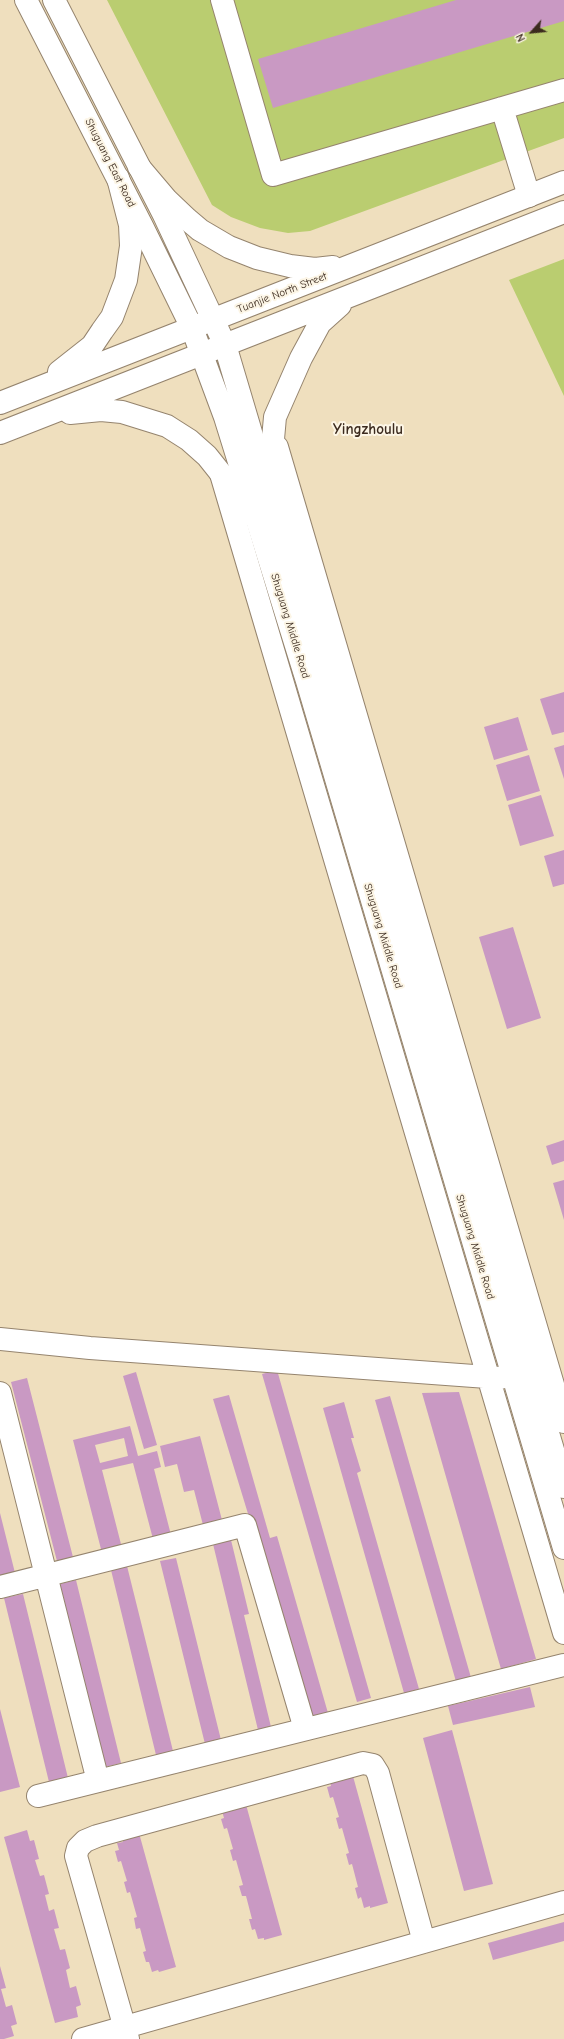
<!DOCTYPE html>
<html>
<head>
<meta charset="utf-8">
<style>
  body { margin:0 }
  #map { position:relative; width:564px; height:2039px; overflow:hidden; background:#efdfbe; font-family:"Comic Neue",sans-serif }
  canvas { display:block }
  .north { position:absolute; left:512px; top:12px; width:40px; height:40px; -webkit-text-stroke:3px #fcf5e5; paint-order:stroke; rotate:243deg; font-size:11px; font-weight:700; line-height:16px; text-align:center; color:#3b2a1e }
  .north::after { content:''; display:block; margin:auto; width:14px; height:18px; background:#3b2a1e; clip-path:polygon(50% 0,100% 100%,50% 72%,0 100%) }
</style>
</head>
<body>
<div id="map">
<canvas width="564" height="2039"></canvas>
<div class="north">N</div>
</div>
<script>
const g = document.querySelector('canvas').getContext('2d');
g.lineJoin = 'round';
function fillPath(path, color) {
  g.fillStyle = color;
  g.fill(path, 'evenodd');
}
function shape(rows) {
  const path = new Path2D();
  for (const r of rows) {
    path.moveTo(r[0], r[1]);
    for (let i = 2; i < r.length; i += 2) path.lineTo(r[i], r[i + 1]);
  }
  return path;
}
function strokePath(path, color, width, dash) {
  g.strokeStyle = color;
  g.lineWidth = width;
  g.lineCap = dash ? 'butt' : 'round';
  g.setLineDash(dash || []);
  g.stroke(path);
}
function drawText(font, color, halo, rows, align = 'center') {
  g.font = font + ' "Comic Neue",sans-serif';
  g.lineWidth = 4;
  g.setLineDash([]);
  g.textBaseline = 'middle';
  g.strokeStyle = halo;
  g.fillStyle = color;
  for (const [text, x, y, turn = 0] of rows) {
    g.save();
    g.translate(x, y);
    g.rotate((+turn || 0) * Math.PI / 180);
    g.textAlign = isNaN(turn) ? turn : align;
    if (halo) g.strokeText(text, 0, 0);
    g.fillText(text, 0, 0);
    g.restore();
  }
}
const green = shape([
  [107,0,564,0,564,138,310,231,288,233,260,228,231,217,212,205],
  [564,259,564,396,509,280]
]);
const building = shape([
  [456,0,564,0,564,21,273,108,258,59],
  [564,692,564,732,552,735,540,699],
  [518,717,528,750,494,760,484,727],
  [564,745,564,779,554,748],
  [529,755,540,791,507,801,496,765],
  [541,795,554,836,520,846,508,805],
  [564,850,564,884,553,887,544,856],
  [513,927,541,1018,507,1029,479,937],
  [564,1140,564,1161,552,1165,546,1146],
  [564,1180,564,1220,553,1183],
  [277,1370,371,1698,357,1702,262,1374],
  [136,1372,157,1445,144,1449,123,1376],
  [27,1378,74,1561,58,1565,11,1382],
  [459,1392,536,1659,501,1669,422,1393],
  [229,1395,270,1538,277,1536,328,1713,310,1717,213,1399],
  [390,1396,472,1681,457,1685,375,1400],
  [344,1402,354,1438,351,1438,361,1471,357,1473,419,1689,404,1693,323,1408],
  [130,1426,138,1456,157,1451,161,1467,154,1469,171,1535,153,1539,133,1463,102,1470,122,1548,102,1553,73,1440],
  [124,1438,128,1456,100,1463,95,1445],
  [200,1436,222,1520,203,1525,194,1490,184,1492,177,1464,165,1467,160,1446],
  [0,1513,15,1573,0,1576],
  [231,1540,249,1614,244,1615,271,1727,258,1730,213,1544],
  [176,1558,221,1740,205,1744,160,1561],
  [127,1566,173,1751,156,1755,111,1570],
  [76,1580,121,1763,105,1767,60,1584],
  [23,1594,68,1778,49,1782,4,1598],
  [530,1687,535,1707,453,1725,448,1706],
  [0,1709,20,1787,0,1792],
  [452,1730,493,1884,464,1891,423,1738],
  [351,1769,388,1903,370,1908,370,1906,364,1908,361,1897,358,1899,355,1888,358,1887,352,1864,349,1865,346,1854,349,1853,342,1828,339,1829,336,1818,339,1817,333,1797,330,1798,327,1787,331,1786,329,1779],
  [245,1801,282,1935,264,1940,264,1938,258,1939,255,1929,252,1930,249,1919,252,1919,246,1896,242,1896,239,1886,243,1885,236,1860,233,1861,230,1850,233,1849,227,1828,224,1829,221,1819,224,1818,222,1811],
  [27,1830,30,1841,34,1840,39,1859,35,1860,40,1876,44,1875,49,1894,45,1895,49,1911,54,1909,59,1928,54,1929,60,1950,65,1949,70,1968,66,1970,70,1988,76,1986,81,2005,76,2007,78,2017,55,2023,4,1837],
  [139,1833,176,1967,159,1972,158,1970,152,1972,149,1962,146,1962,143,1952,146,1951,140,1928,136,1929,134,1918,137,1917,130,1892,127,1893,124,1882,127,1881,121,1861,118,1862,115,1851,119,1850,117,1843,123,1842,122,1838],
  [564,1922,564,1941,493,1960,488,1943],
  [0,1966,6,1988,1,1989,6,2007,12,2005,17,2024,11,2026,14,2036,4,2039,0,2039]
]);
const minor = shape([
  [222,0,273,175,564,90],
  [502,108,529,196],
  [277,447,564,1422],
  [221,474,564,1633],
  [0,1339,90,1348,501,1378],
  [0,1393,98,1781],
  [0,1587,245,1525,305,1729],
  [38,1796,564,1665],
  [83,2039,564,1902],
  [128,2039,76,1856,78,1848,85,1841,97,1836,363,1763,373,1765,378,1773,424,1942]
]);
const major = shape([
  [26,0,143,228,192,328,225,417,307,681,564,1548],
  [54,0,164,215,225,345,564,1487]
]);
const highway = shape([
  [139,167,167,200,187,219,200,230,229,247,257,258,290,266,315,269,333,267],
  [59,372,92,346,102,331,112,317,126,280,131,246,130,225,118,178],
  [0,403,564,182],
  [70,413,101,410,122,412,167,426,189,440,207,456,258,520],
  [0,433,564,212],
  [277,516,273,439,275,417,301,358,320,323,340,305]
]);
const streetNames = [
  ["Shuguang East Road",110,163,63],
  ["Tuanjie North Street",282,293,-21],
  ["Shuguang Middle Road",290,626,73],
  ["Shuguang Middle Road",383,936,73],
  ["Shuguang Middle Road",475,1247,73]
];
const districtNames = [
  ["Yingzhoulu",368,430]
];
fillPath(green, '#bacd70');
fillPath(building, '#c999c3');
strokePath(minor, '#95846e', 24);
strokePath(major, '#95846e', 24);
strokePath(highway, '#95846e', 24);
strokePath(minor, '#fff', 22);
strokePath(major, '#fff', 22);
strokePath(highway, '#fff', 22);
drawText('11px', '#3b2a1e', '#fcf5e5', streetNames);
drawText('bold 15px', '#3b2a1e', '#fcf5e5', districtNames);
</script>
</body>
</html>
